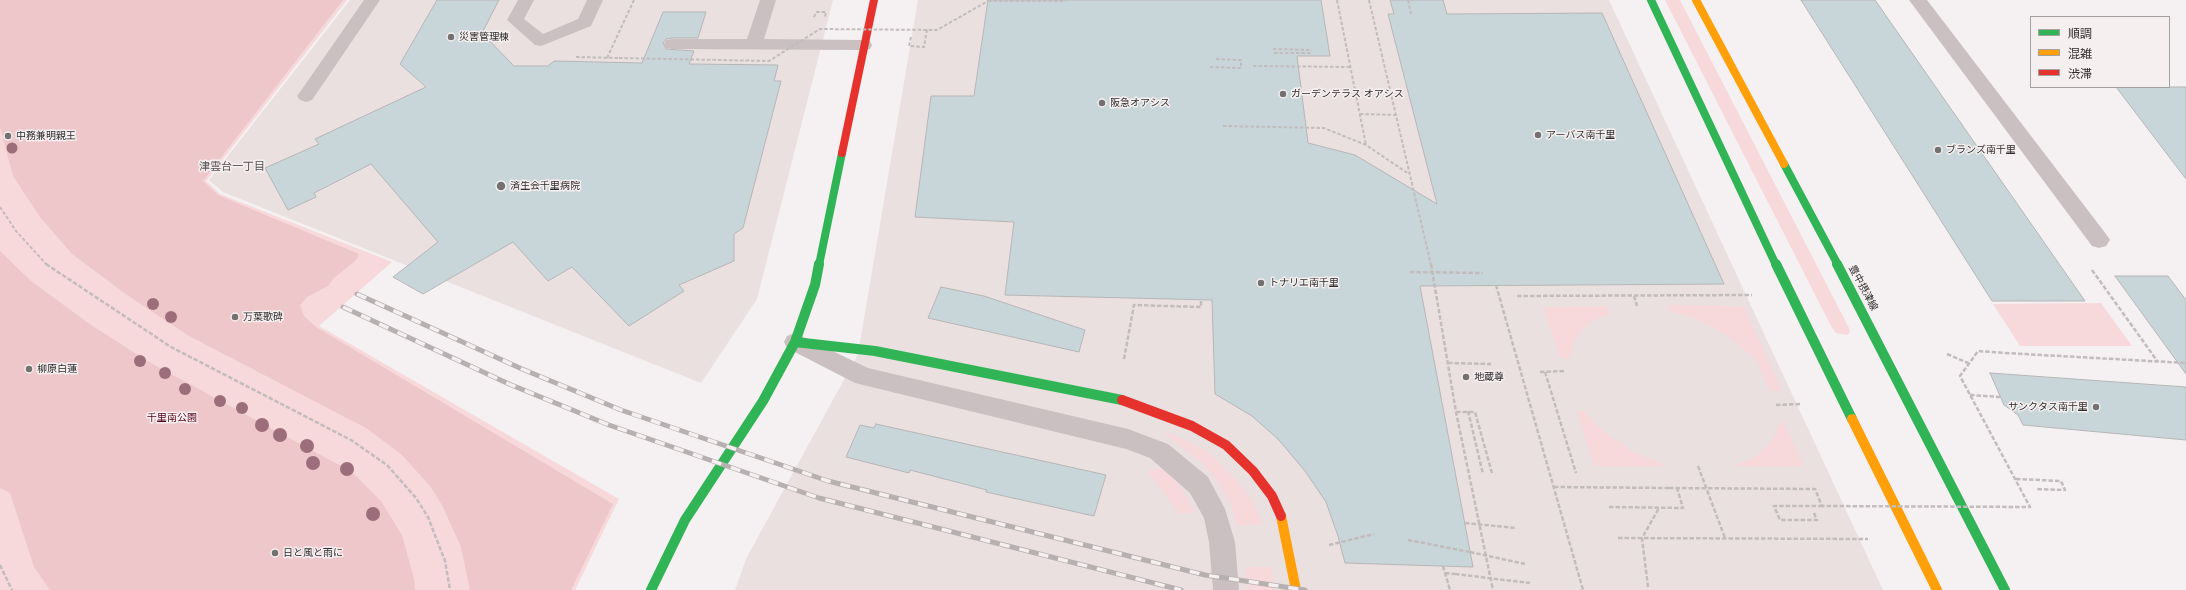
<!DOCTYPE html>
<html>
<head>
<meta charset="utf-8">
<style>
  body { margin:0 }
  #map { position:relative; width:2186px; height:590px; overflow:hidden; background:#f5f0f1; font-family:Helvetica,"Noto Sans JP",sans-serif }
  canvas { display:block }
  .legend { position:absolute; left:2030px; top:16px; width:140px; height:72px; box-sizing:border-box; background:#f6eff0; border:1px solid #a6a1a2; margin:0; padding:5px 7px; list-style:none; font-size:12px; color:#2e2c2c }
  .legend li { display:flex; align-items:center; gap:8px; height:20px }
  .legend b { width:20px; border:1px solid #a6a1a2 }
</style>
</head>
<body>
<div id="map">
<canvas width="2186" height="590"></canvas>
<ul class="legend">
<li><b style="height:5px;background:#30b455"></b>順調</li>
<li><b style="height:5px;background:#ff9f0a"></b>混雑</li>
<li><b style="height:5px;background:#e5322d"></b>渋滞</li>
</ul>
</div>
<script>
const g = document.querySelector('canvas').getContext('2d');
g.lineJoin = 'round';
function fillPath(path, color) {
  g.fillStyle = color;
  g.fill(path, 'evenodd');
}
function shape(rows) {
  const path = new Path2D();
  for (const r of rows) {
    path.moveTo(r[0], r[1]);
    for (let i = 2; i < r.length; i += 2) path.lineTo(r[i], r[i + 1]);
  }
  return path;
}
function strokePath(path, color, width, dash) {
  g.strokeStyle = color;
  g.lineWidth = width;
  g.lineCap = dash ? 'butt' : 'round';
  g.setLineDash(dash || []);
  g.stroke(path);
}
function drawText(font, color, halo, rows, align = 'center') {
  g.font = font + ' Helvetica,"Noto Sans JP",sans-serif';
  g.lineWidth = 3;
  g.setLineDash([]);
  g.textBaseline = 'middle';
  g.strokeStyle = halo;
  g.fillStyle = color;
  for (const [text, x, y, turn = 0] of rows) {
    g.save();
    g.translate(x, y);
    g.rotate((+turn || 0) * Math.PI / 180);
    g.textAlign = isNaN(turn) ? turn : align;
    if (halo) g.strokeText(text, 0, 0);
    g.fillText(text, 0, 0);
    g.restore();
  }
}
const built = shape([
  [350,0,833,0,757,299,701,383,223,192,209,180],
  [918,0,1609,0,1883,590,735,590,747,557,858,354]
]);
const green = shape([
  [0,0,347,0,206,181,220,194,392,262,319,326,619,499,575,590,0,590],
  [1665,0,1680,0,1849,328,1850,332,1847,335,1836,333,1832,328],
  [2101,303,2132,346,2020,346,1993,304],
  [1666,305,1744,306,1782,391,1770,391,1756,360,1725,334,1697,319,1669,311],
  [1608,306,1610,313,1587,324,1574,341,1569,359,1560,358,1543,307],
  [1577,411,1585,411,1602,430,1632,451,1667,466,1594,466],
  [1782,419,1804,466,1732,466,1756,457,1773,439],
  [1160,430,1181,438,1208,452,1230,473,1251,499,1263,524,1237,526,1231,504,1216,479,1201,462],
  [1152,469,1162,469,1173,477,1182,489,1195,512,1179,514,1148,472],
  [1245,567,1272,567,1275,590,1247,590]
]);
const forest = shape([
  [0,0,343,0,203,181,218,195,359,254,356,260,334,278,328,286,307,297,300,305,304,316,316,327,613,504,571,590,470,590,461,547,442,505,430,486,401,454,366,428,189,336,127,295,72,254,40,217,13,176,0,127],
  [0,251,31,281,91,325,149,362,352,472,381,501,402,535,414,579,415,590,50,590,34,567,10,493,0,488]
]);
const building = shape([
  [437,0,499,0,482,33,514,66,548,66,554,61,642,63,663,12,706,12,698,38,672,38,666,39,663,43,666,49,694,51,689,64,778,65,774,81,781,81,743,228,734,234,734,261,679,285,684,291,629,326,572,267,548,281,513,242,423,294,393,277,438,242,371,164,314,193,316,197,288,210,265,168,319,144,315,139,426,87,400,64,437,0],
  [988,0,1321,0,1330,56,1297,56,1308,143,1355,155,1437,204,1388,14,1394,14,1390,0,1443,0,1447,14,1602,13,1724,284,1420,286,1473,567,1345,563,1338,536,1326,502,1305,471,1278,439,1252,416,1215,394,1212,300,1005,295,1014,222,915,217,931,96,974,96,988,0],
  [1801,0,1875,0,2085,301,1992,301,1801,0],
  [2116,87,2186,87,2186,179,2116,87],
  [2115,276,2168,276,2186,300,2186,374,2115,276],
  [941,287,984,296,1085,330,1079,352,928,318,941,287],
  [1990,373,2186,387,2186,440,2023,425,2018,415,2004,405,1990,373],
  [876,424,1106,475,1094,516,986,492,987,490,910,470,909,473,846,457,860,425,874,428,876,424]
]);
const pathFar1 = shape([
  [1337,0,1366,145],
  [1369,0,1431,265],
  [1408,0,1411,14],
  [988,1,1066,1],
  [814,17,816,12,826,12,825,17],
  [911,37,909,46,924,47,927,29],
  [1273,49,1312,50],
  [1274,53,1312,53],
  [576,57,619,58],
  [607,58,634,0],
  [1253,66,1350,67],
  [1210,67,1241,68,1241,60,1215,59],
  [1360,114,1396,115],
  [1223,126,1324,128,1366,145,1409,174],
  [0,207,16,231,47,265]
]);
const path = shape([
  [46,264,171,347,351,440,387,465,416,498,428,517,445,561,450,590],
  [1431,264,1456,412,1493,590],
  [2092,270,2158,362],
  [1410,272,1483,273],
  [1496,285,1583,590],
  [1517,296,1752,295],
  [1634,296,1637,306],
  [2005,353,2186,363],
  [1947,354,1968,363],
  [1124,359,1134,305,1201,307,1201,299],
  [1448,363,1491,364],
  [1540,372,1564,371],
  [1545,372,1576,473],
  [1970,395,2000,397],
  [1776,405,1802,404],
  [1468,411,1483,474],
  [1456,412,1475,412,1492,473],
  [1698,466,1725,538],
  [2016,479,2061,481,2065,490,2036,489],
  [1554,487,1669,488],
  [1609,507,1683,508,1677,488],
  [1814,513,1817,520,1780,520,1774,506,1822,506],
  [1465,523,1516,528],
  [1618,538,1868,539],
  [1408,540,1470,552],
  [1329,545,1374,534],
  [0,565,12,590],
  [1443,566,1450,590],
  [1445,573,1455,574],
  [1648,587,1642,538,1659,508]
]);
const lane = shape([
  [364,0,380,0,312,100,306,102,300,100,297,96,300,92,364,0],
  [518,0,534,0,524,19,543,34,578,19,587,0,603,0,591,26,541,46,535,45,507,20,518,0],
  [760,0,776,0,764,39,864,40,870,41,872,45,870,49,864,50,672,49,666,48,664,44,666,40,672,39,747,39,760,0]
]);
const street = shape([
  [1909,0,1927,0,2106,234,2110,240,2106,246,2099,248,2092,246,1909,0],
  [795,333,868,368,1128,429,1168,444,1208,477,1225,509,1235,542,1239,590,1213,590,1209,542,1204,518,1190,493,1150,458,1126,449,855,383,787,348,784,342,787,336,795,333]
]);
const fastFar1 = shape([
  [1651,0,1776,265],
  [1784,164,1838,265],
  [819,265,842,153]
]);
const fast = shape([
  [1776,264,1852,419],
  [1837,264,2005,590],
  [795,342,875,351,1122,400],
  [651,590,685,520,763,401,795,342,815,285,819,264]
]);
const slowFar1 = shape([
  [1696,0,1784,164]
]);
const slow = shape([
  [1852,419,1937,590],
  [1281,516,1296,590]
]);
const jamFar1 = shape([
  [842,153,874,0]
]);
const jam = shape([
  [1122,400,1192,426,1226,445,1253,471,1272,496,1281,516]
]);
const rail = shape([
  [357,294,522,369,621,410,828,481,1205,575,1305,590],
  [343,307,509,384,609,425,819,498,1181,590]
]);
const pathBridgeFar1 = shape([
  [619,58,769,61,820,29,937,30,988,1]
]);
const pathBridge = shape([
  [1669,488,1815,489,1822,506,2030,507,1960,376,1978,351,2005,353],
  [1470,552,1525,564],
  [1455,574,1530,583]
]);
const trees = [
  [12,148,5.5],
  [153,304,6],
  [171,317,6],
  [140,361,6],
  [165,373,6],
  [185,389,6],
  [220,401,6],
  [242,408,6],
  [262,425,7],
  [280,435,7],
  [307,446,7],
  [313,463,7],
  [347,469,7],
  [373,514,7]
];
const markers = [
  [451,37,4,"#747171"],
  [1283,94,4,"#747171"],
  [1102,103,4,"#747171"],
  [1538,135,4,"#747171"],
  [8,136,4,"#747171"],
  [1938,150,4,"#747171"],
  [501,186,5,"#747171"],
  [1261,283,4,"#747171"],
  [235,317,4,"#747171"],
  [29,369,4,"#747171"],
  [1466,377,4,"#747171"],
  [2096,407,4,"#747171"],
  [275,553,4,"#747171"]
];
const poiNames = [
  ["災害管理棟",459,37],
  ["ガーデンテラス オアシス",1291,94],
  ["阪急オアシス",1110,103],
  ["アーバス南千里",1546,135],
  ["中務兼明親王",16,136],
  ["ブランズ南千里",1946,150],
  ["済生会千里病院",510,186],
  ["トナリエ南千里",1269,283],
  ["万葉歌碑",243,317],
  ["柳原白蓮",37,369],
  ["地蔵尊",1474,377],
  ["サンクタス南千里",2088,407,"right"],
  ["日と風と雨に",283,553]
];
const streetNames = [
  ["豊中摂津線",1863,288,62]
];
const parkNames = [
  ["千里南公園",172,418]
];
const neighbourhoodNames = [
  ["津雲台一丁目",232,167]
];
fillPath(built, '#eae0e0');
fillPath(green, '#f7d9dc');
fillPath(forest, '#eec7ca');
fillPath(building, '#c9d6d9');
strokePath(building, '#b7b6b7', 1);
strokePath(pathFar1, '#c3bcbc', 2, [3.5, 2]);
strokePath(path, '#c3bcbc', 2.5, [4.5, 2]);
fillPath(lane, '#cac0c1');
fillPath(street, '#cac0c1');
strokePath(fastFar1, '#30b455', 8);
strokePath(fast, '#30b455', 10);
strokePath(slowFar1, '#ff9f0a', 8);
strokePath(slow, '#ff9f0a', 10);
strokePath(jamFar1, '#e5322d', 8);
strokePath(jam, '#e5322d', 10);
strokePath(rail, '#b7b0b1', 5);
strokePath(rail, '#f6eff0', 3.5, [10]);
strokePath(pathBridgeFar1, '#c3bcbc', 2, [3.5, 2]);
strokePath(pathBridge, '#c3bcbc', 2.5, [4.5, 2]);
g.fillStyle = '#9c6e7b';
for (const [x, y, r] of trees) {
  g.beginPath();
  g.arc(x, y, r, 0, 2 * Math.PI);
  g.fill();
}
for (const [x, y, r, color] of markers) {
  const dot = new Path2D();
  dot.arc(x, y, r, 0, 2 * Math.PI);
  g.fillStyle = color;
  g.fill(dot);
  strokePath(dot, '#f6eff0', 1.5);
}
drawText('10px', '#2e2c2c', '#f6eff0', poiNames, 'left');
drawText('10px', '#2e2c2c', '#f6eff0', streetNames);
drawText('10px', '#54031a', '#f6eff0', parkNames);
drawText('11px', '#575151', '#f6eff0', neighbourhoodNames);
</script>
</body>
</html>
